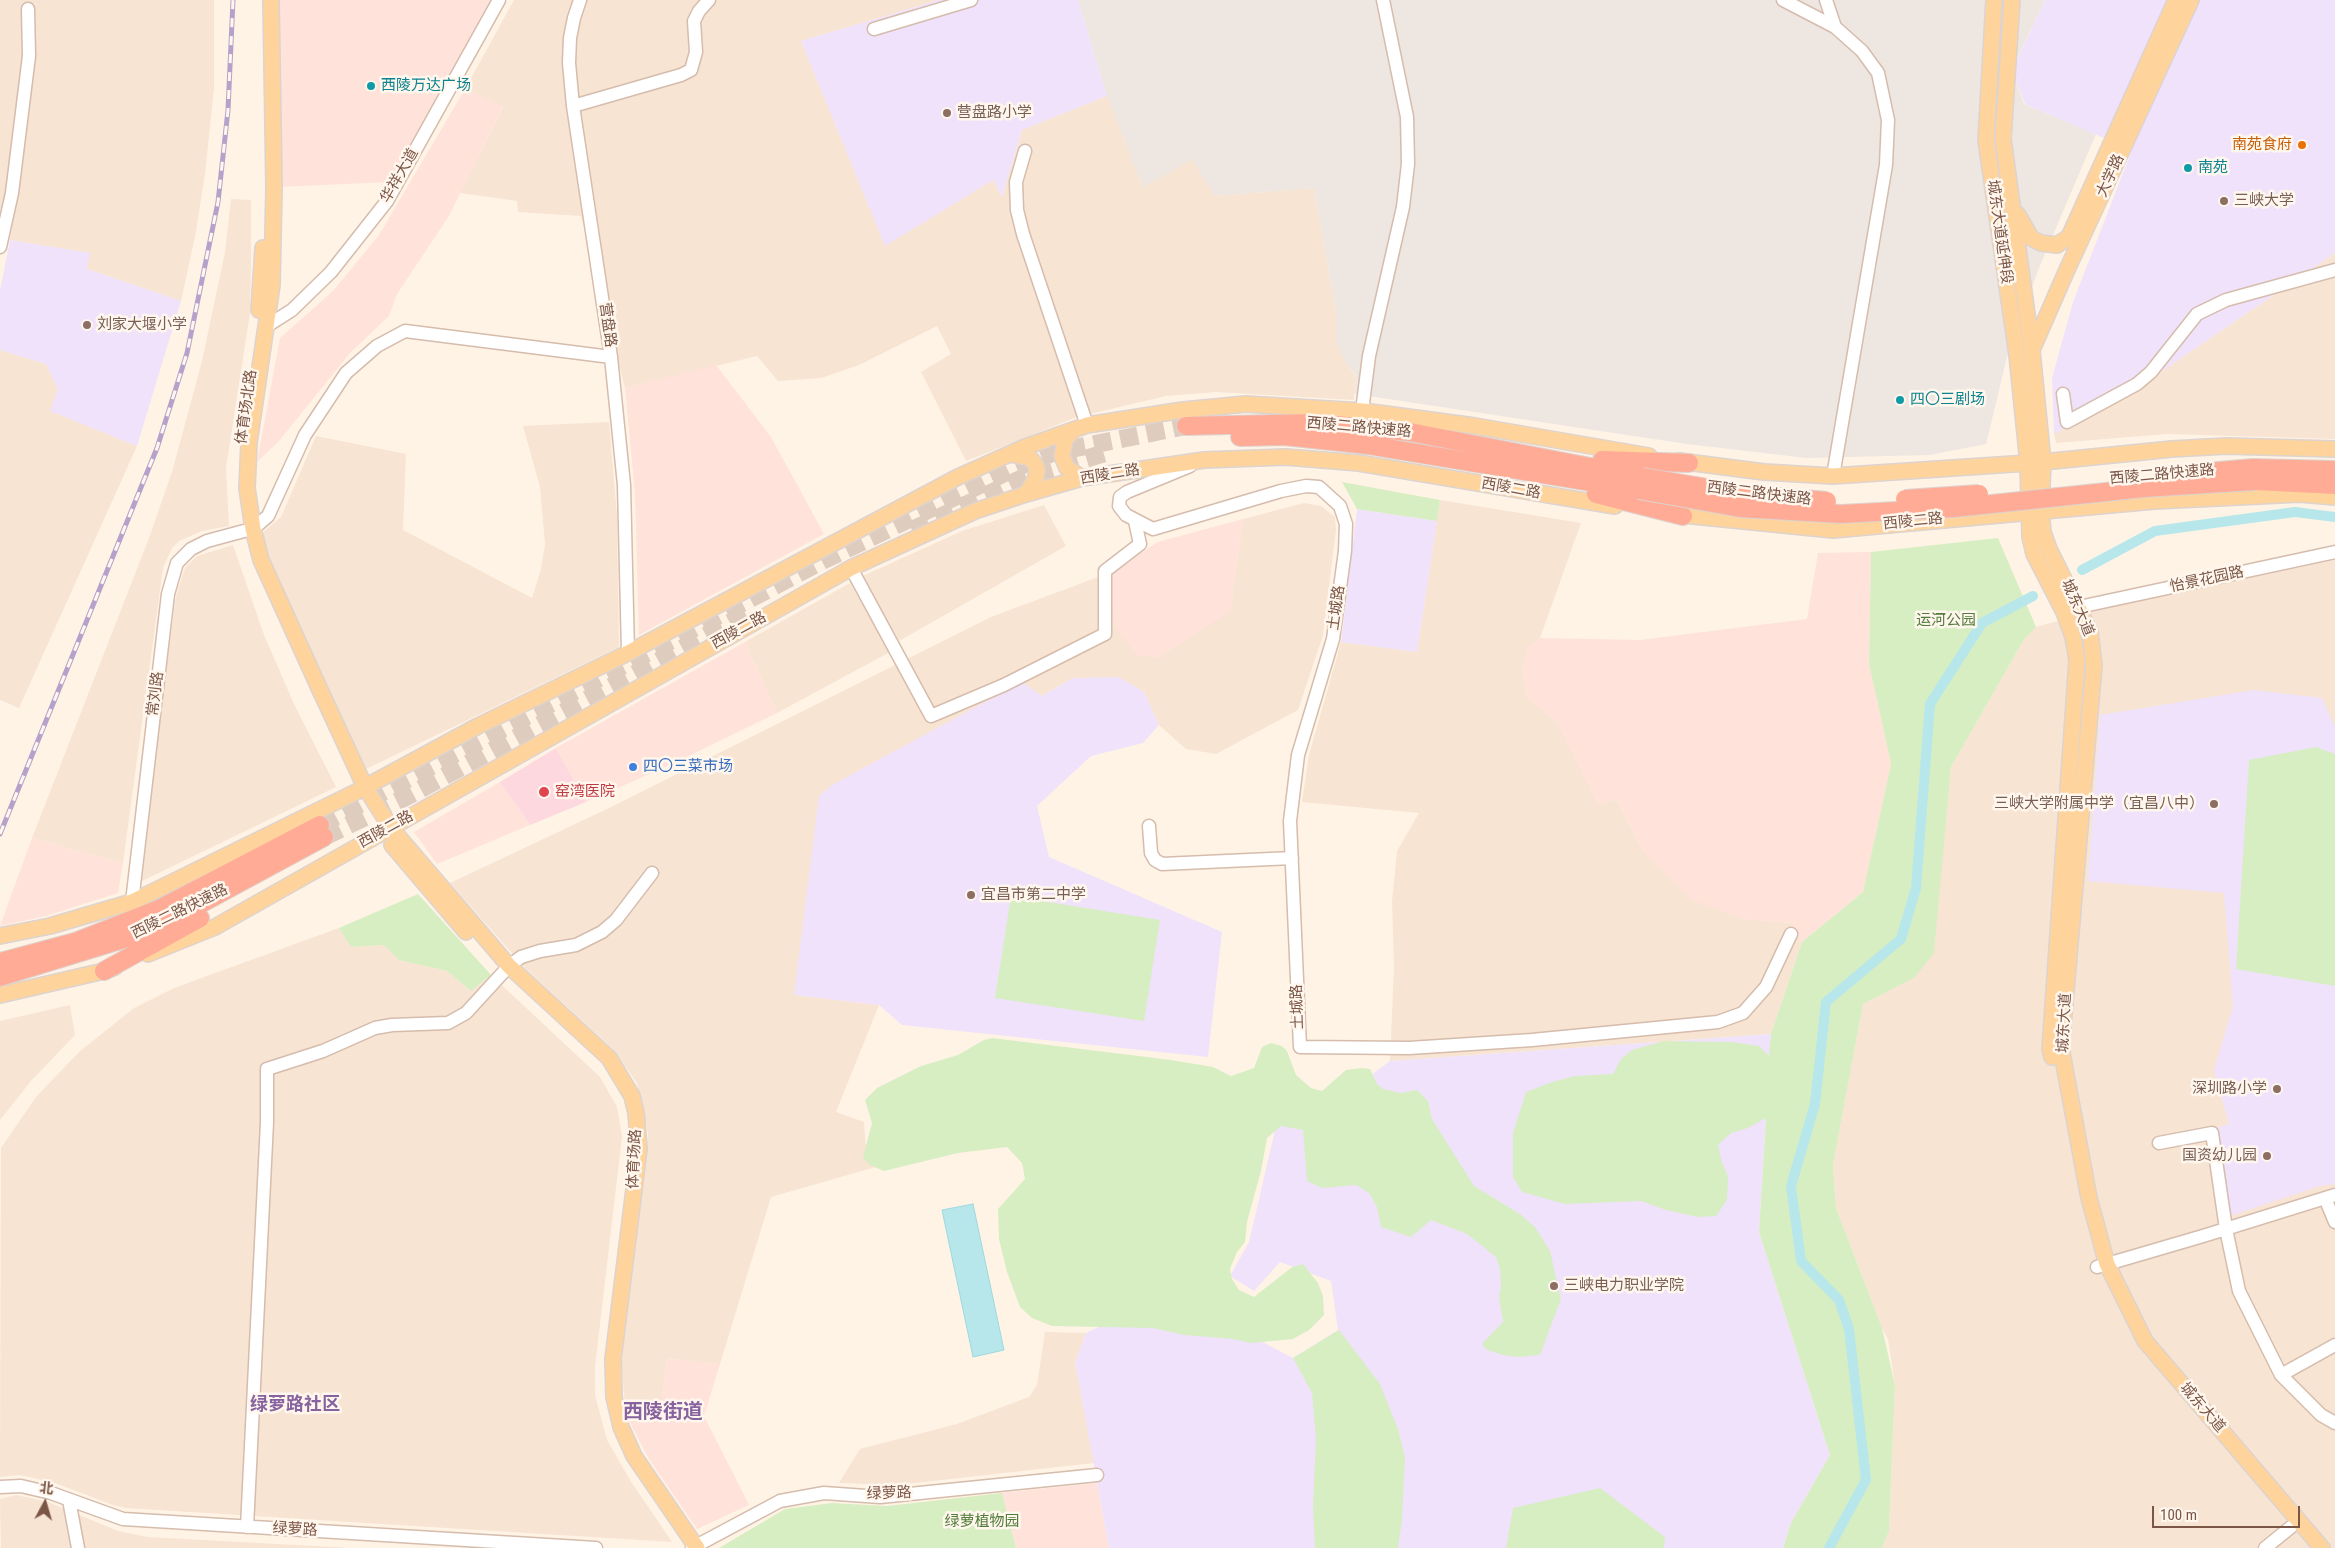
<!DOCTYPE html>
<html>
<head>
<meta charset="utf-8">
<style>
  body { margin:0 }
  #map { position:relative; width:2335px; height:1548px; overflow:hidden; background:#fff3e6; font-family:"Roboto Condensed","Noto Sans SC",sans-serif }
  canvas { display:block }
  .north { position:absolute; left:20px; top:1478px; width:50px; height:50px; -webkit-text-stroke:4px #fff7ee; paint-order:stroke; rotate:6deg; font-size:14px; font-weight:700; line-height:20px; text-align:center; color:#7b5647 }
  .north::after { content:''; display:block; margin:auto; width:18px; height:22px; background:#7b5647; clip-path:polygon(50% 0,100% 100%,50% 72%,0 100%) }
  .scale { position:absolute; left:2152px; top:1506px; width:148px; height:22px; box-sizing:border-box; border:2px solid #7b5647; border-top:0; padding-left:6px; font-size:15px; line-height:18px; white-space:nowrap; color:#7b5647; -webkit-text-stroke:4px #fff7ee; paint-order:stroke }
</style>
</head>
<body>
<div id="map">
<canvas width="2335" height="1548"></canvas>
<div class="north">北</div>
<div class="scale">100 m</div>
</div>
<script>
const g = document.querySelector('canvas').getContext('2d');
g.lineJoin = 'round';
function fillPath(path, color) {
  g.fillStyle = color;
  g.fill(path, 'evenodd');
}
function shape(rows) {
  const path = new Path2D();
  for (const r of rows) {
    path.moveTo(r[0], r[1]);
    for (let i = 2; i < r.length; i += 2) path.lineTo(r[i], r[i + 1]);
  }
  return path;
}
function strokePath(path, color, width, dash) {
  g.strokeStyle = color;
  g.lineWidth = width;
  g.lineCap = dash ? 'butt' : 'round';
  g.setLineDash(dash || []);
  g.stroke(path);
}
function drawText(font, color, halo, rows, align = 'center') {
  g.font = font + ' "Roboto Condensed","Noto Sans SC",sans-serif';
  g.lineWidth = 5;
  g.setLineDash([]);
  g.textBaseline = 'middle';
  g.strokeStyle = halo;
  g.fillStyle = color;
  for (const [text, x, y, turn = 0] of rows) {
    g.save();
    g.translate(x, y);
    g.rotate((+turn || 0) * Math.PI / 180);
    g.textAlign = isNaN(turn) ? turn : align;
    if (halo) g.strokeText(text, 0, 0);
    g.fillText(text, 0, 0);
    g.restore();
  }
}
const residential = shape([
  [0,0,214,0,214,88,205,174,195,237,181,301,87,269,89,253,10,240,20,180,35,61,35,4,24,3,23,58,6,193,0,219],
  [514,0,939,0,801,41,885,245,993,180,1002,197,1022,130,1107,96,1143,188,1192,159,1215,196,1314,188,1336,312,1336,342,1345,361,1356,377,1354,400,1216,392,1166,396,1077,417,966,461,921,372,951,354,937,326,859,365,821,378,778,381,757,356,625,388,581,216,518,212,517,201,460,193,503,107,465,89],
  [231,199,251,200,251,266,250,313,226,468,229,526,202,531,179,541,172,548,163,568,123,863,32,838,149,538,172,472,202,361,225,252],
  [2335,253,2335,439,2167,434,2056,443,2054,434,2130,393],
  [0,350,46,364,58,389,51,411,137,446,19,708,0,700],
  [609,422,617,516,619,647,364,770,278,581,261,534,281,517,316,436,406,454,403,530,532,598,541,569,545,544,540,487,523,426],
  [1440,500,1581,523,1540,638,1529,646,1522,668,1527,697,1557,722,1598,804,1616,800,1644,852,1742,919,1793,923,1802,942,1771,1034,1390,1061,1394,967,1392,901,1397,851,1419,813,1302,802,1309,755,1341,642,1417,652],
  [1304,503,1321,506,1335,517,1336,530,1323,635,1298,710,1216,754,1186,749,1159,725,1144,692,1073,678,1042,696,794,995,879,1005,836,1112,864,1122,866,1150,886,1164,771,1197,720,1364,667,1358,661,1407,625,1404,621,1363,648,1134,637,1083,613,1049,525,968,450,883,607,809,991,617,1109,573,1230,612,1243,519],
  [1044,505,1066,546,899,641,863,576,962,531],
  [233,545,264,635,294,704,336,787,138,883,176,596,185,568,197,556],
  [2335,560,2335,1548,1882,1548,1889,1531,1895,1385,1888,1339,1882,1328,1836,1208,1833,1165,1863,1004,1914,978,1942,858,1951,767,2023,641,2036,627,2095,610],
  [850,583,890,652,777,713,745,642],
  [339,928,352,947,384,945,399,960,447,971,471,991,491,975,600,1077,617,1107,622,1136,595,1367,595,1395,607,1440,630,1480,672,1542,126,1508,113,1505,55,1483,20,1475,0,1477,1,1148,36,1097,79,1052,134,1008,174,988],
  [70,1005,75,1035,31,1081,0,1120,0,1021],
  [1045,1332,1086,1333,1075,1362,1094,1463,897,1485,839,1483,860,1449,957,1424,1029,1397,1037,1385],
  [16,1495,48,1502,118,1531,148,1537,351,1548,1,1548,0,1499]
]);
const commercial = shape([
  [275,0,494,0,389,182,278,187],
  [465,89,503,106,449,216,397,294,389,316,350,353,279,441,257,462,280,338,333,291,379,235],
  [716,365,771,437,824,534,639,635,635,493,625,388],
  [1243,519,1230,612,1158,658,1136,655,1114,625,1109,573,1158,542],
  [1871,552,1869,664,1891,764,1863,892,1802,942,1793,923,1742,919,1692,900,1644,852,1616,800,1598,804,1557,722,1527,697,1522,668,1529,646,1540,638,1640,640,1807,619,1818,553],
  [745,642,777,713,672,764,586,802,556,748],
  [500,782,530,825,437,864,414,832],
  [32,838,123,863,118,893,46,916,0,926],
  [667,1358,720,1364,704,1416,749,1505,697,1529,649,1459,632,1427,625,1404,661,1407],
  [1097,1483,1109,1548,1016,1548,1002,1493]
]);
const industrial = shape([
  [1078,0,2045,0,2012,69,2024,104,2096,134,2039,268,2007,357,1986,444,1929,455,1807,458,1687,444,1355,394,1356,376,1345,361,1336,342,1336,312,1314,188,1215,196,1192,159,1143,188,1107,96]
]);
const education = shape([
  [939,0,1078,0,1107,96,1022,130,1002,197,993,180,885,246,801,41],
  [2045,0,2335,0,2335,253,2130,393,2054,434,2052,378,2073,302,2132,150,2025,104,2012,70],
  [10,240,90,253,87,269,181,301,137,446,50,411,58,389,46,364,0,350,0,291],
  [1357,509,1437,521,1417,652,1341,642],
  [1119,677,1144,692,1159,725,1143,743,1091,756,1037,806,1049,857,1222,932,1208,1057,902,1025,879,1005,794,995,819,796,832,785,1022,682,1042,696,1073,678],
  [2254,690,2322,698,2335,727,2335,1184,2320,1186,2230,1216,2218,1127,2229,1124,2214,1070,2233,1006,2224,893,2088,881,2100,715],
  [1771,1034,1759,1232,1830,1455,1791,1523,1783,1548,1109,1548,1075,1362,1086,1333,1170,1293,1293,1358,1338,1330,1331,1281,1280,1262,1254,1291,1230,1276,1249,1242,1277,1122,1315,1117,1390,1061]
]);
const medical = shape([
  [556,748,586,802,530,825,500,782]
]);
const green = shape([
  [1342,482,1440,500,1437,521,1357,509],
  [1998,538,2036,627,2023,641,1951,767,1934,953,1914,978,1863,1004,1833,1165,1836,1208,1882,1328,1895,1385,1889,1531,1882,1548,1783,1548,1791,1523,1830,1455,1759,1232,1766,1118,1748,1128,1731,1133,1718,1145,1722,1163,1728,1176,1727,1200,1716,1216,1698,1217,1666,1210,1641,1201,1565,1204,1522,1192,1513,1177,1513,1133,1526,1092,1552,1082,1575,1076,1613,1074,1621,1059,1632,1050,1664,1041,1732,1042,1759,1046,1769,1056,1771,1034,1802,942,1863,892,1891,764,1869,664,1871,552],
  [2316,747,2335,754,2335,986,2236,969,2249,760],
  [418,894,491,975,471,991,447,971,399,960,384,945,351,947,339,928],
  [1011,896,1160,920,1144,1021,995,998],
  [992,1038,1171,1060,1213,1067,1231,1076,1254,1068,1262,1047,1271,1043,1282,1046,1287,1051,1296,1075,1311,1088,1322,1091,1346,1070,1361,1068,1370,1069,1377,1084,1383,1089,1401,1093,1417,1090,1428,1101,1432,1119,1474,1186,1520,1214,1535,1227,1550,1251,1561,1299,1540,1355,1518,1357,1503,1355,1487,1350,1482,1344,1503,1322,1499,1297,1501,1285,1500,1270,1496,1257,1486,1249,1467,1234,1431,1220,1411,1237,1381,1227,1377,1207,1369,1193,1356,1185,1322,1188,1307,1181,1303,1130,1281,1126,1267,1138,1261,1171,1247,1222,1245,1242,1237,1252,1230,1269,1232,1279,1239,1290,1254,1297,1292,1267,1303,1264,1318,1283,1323,1296,1324,1315,1309,1330,1293,1339,1251,1343,1233,1339,1184,1335,1153,1328,1052,1326,1032,1318,1020,1307,1007,1272,999,1239,998,1209,1025,1179,1022,1163,1007,1147,958,1153,884,1171,870,1165,863,1157,872,1123,865,1100,877,1088,921,1066,958,1055,984,1040],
  [1339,1330,1380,1384,1398,1429,1405,1457,1402,1520,1398,1548,1315,1548,1313,1506,1316,1439,1312,1393,1293,1358],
  [1600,1488,1665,1537,1664,1548,1506,1548,1513,1508],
  [1002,1493,1016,1548,719,1548,785,1509,832,1503,887,1506]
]);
const water = shape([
  [973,1204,1004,1350,973,1357,942,1210,973,1204]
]);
const canal = shape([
  [2082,570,2155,531,2295,512,2335,517],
  [1829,1548,1866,1480,1849,1329,1839,1300,1801,1261,1791,1186,1815,1104,1826,1002,1901,939,1916,888,1930,704,1982,623,2033,596]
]);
const highwayTunnel = shape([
  [912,530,1027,476,1112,451],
  [320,825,822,561,1013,469,1055,452,1186,426],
  [324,837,402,799,750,612]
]);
const minor = shape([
  [580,0,574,18,570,38,569,63,573,106,611,357,624,485,628,653],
  [1783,0,1835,27,1862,51,1878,73,1888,120,1886,165,1833,476],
  [1826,0,1835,27],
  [874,29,971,0],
  [573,106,681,75,691,70,696,52,694,21,699,11,709,0],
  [1025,151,1016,182,1017,210,1023,234,1087,425],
  [0,247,12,193,29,56,28,9],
  [267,326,292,310,331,272,387,201,499,0],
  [2063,394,2067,422,2137,384,2151,372,2197,314,2226,300,2335,270],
  [1362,411,1369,356,1403,207,1408,164,1407,117,1383,0],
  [1190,466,1127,492,1120,497,1119,506,1126,515,1153,529,1281,491,1306,486,1319,487,1340,506,1346,524,1345,551,1333,639,1298,755,1290,821,1300,1047,1409,1048,1532,1040,1718,1022,1743,1013,1766,987,1791,934],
  [253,529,268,516,305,435,346,373,377,346,405,331,611,357],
  [851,568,931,716,1004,685,1105,634,1105,571,1140,544,1135,521],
  [2079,607,2335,552],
  [1149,826,1151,853,1155,860,1162,864,1292,858],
  [132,902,168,594,177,563,191,549,207,541,244,531],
  [2159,1143,2212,1133,2226,1229,2239,1291,2281,1375,2321,1415,2335,1423],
  [2325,1198,2335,1222],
  [2097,1267,2203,1236,2335,1195],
  [2281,1375,2335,1345],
  [0,1487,21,1486,51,1493,123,1519,596,1548],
  [69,1500,78,1548],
  [247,1527,267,1122,267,1069,323,1051,375,1028,392,1025,448,1023,466,1013,509,966,521,957,540,951,576,945,602,932,616,920,652,873],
  [692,1548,780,1501,824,1493,880,1497,1097,1475],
  [2265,1548,2291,1527]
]);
const major = shape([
  [271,0,274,187,272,285,249,443,247,488,253,529,261,560,320,690,365,787,391,828,509,966,609,1058,632,1096,636,1113,639,1149,613,1359,614,1397,621,1427,634,1456,697,1548],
  [1994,0,1986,140,2017,355,2028,463,2030,537,2034,554,2064,612,2073,637,2077,660,2050,1049,2052,1057],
  [2012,0,2003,139,2032,351,2043,462,2041,510,2043,532,2049,549,2090,632,2094,665,2061,1048,2089,1198,2107,1264,2145,1341,2322,1548],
  [2018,215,2031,238,2041,243,2057,245,2069,237,2176,0],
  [259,310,263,248],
  [2032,350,2066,272,2191,0],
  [1073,430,1065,440,1062,456,1067,468,1082,478],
  [1010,454,1030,458,1035,464,1037,469,1036,478,1026,494],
  [1679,461,1764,472,1833,476,2043,462,2172,449,2226,446,2335,449],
  [1673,514,1833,530,2155,501,2300,494,2335,497],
  [392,845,466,932],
  [0,936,50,926,132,902,356,792,478,726,628,653,958,477,1025,447,1087,425,1183,410,1246,404,1363,411,1475,426,1649,456],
  [148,954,215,927,851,568,975,511,1026,494,1082,478,1204,460,1286,457,1359,463,1615,506],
  [0,995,104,971,115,967]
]);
const highway = shape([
  [1186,426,1315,423,1410,432,1642,477],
  [1240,437,1284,436,1368,445,1639,490],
  [1602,460,1689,463],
  [2253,468,2335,470],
  [2255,481,2335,485],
  [1596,494,1683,516],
  [0,962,75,942,161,908,320,825],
  [104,971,200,918],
  [0,977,127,938,178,916,324,837]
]);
const rail = shape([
  [0,834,157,448,187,353,218,202,228,110,233,0]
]);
const highwayBridge = shape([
  [2162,476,2253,468],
  [1642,477,1743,494,1827,501],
  [1639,490,1740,508,1841,514,1954,508,2144,488,2255,481],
  [1905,499,1979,494]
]);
const markers = [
  [371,86,5,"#0f9aa8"],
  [947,113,5,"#8d6e63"],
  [2302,145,5,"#e8710a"],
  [2188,168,5,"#0f9aa8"],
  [2224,201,5,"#8d6e63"],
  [87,325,5,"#8d6e63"],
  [1900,400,5,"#0f9aa8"],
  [633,767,5,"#3f7fe0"],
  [544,792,6,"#e0444e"],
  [2214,804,5,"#8d6e63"],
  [971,895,5,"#8d6e63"],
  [2277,1089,5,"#8d6e63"],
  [2267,1156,5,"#8d6e63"],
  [1554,1286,5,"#8d6e63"]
];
const cultureNames = [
  ["西陵万达广场",381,86],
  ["南苑",2198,168],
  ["四〇三剧场",1910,400]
];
const educationNames = [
  ["营盘路小学",957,113],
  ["三峡大学",2234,201],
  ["刘家大堰小学",97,325],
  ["三峡大学附属中学（宜昌八中）",2204,804,"right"],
  ["宜昌市第二中学",981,895],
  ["深圳路小学",2267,1089,"right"],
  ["国资幼儿园",2257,1156,"right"],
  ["三峡电力职业学院",1564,1286]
];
const foodNames = [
  ["南苑食府",2292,145]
];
const streetNames = [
  ["华祥大道",400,176,-60],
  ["大学路",2111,176,-65],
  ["城东大道延伸段",1999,232,82],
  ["营盘路",607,325,82],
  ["体育场北路",247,407,-82],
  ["西陵二路快速路",1359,428,5],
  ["西陵二路",1110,475,-9],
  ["西陵二路快速路",2162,475,-5],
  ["西陵二路",1511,489,10],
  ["西陵二路快速路",1759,494,7],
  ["西陵二路",1913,522,-6],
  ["怡景花园路",2207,580,-12],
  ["土城路",1337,608,-82],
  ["城东大道",2077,608,67],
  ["西陵二路",739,631,-29],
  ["常刘路",156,694,-83],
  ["西陵二路",386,830,-29],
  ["西陵二路快速路",180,912,-26],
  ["土城路",1298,1007,-92],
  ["城东大道",2065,1023,-87],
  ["体育场路",635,1159,-87],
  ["城东大道",2202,1408,49],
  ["绿萝路",889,1494,-2],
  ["绿萝路",295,1530,3]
];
const parkNames = [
  ["运河公园",1946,621],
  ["绿萝植物园",982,1522]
];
const shopNames = [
  ["四〇三菜市场",643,767]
];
const healthNames = [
  ["窑湾医院",555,792]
];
const quarterNames = [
  ["绿萝路社区",295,1405]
];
const districtNames = [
  ["西陵街道",663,1413]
];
fillPath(residential, '#f7e4d3');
fillPath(commercial, '#ffe2d9');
fillPath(industrial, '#eee6e0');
fillPath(education, '#f0e2fb');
fillPath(medical, '#fed8df');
fillPath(green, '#d7eec2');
fillPath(water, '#b7e7eb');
strokePath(water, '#9cd8de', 1);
strokePath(canal, '#b7e7eb', 10);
strokePath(highwayTunnel, '#deccbe', 18, [18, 9]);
strokePath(minor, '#d5bcac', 15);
strokePath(major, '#ddd3cf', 18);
strokePath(highway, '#ddd3cf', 20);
strokePath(minor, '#fff', 12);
strokePath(major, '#ffd49c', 15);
strokePath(highway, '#ffab96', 18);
strokePath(rail, '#b5a2ca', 5);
strokePath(rail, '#fff7ee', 3, [9]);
strokePath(highwayBridge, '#ddd3cf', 20, []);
strokePath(highwayBridge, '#ffab96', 18);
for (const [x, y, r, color] of markers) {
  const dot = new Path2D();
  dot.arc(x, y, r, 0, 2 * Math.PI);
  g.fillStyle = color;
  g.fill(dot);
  strokePath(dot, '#fff7ee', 2);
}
drawText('15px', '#0d838f', '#fff7ee', cultureNames, 'left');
drawText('15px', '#785e54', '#fff7ee', educationNames, 'left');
drawText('15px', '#c56008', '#fff7ee', foodNames, 'right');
drawText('15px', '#7b5647', '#fff7ee', streetNames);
drawText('15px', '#527c3b', '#fff7ee', parkNames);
drawText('15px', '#366cbe', '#fff7ee', shopNames, 'left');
drawText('15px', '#be3a42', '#fff7ee', healthNames, 'left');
drawText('bold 18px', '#86629f', '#fff7ee', quarterNames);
drawText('bold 20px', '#86629f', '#fff7ee', districtNames);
</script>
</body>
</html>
